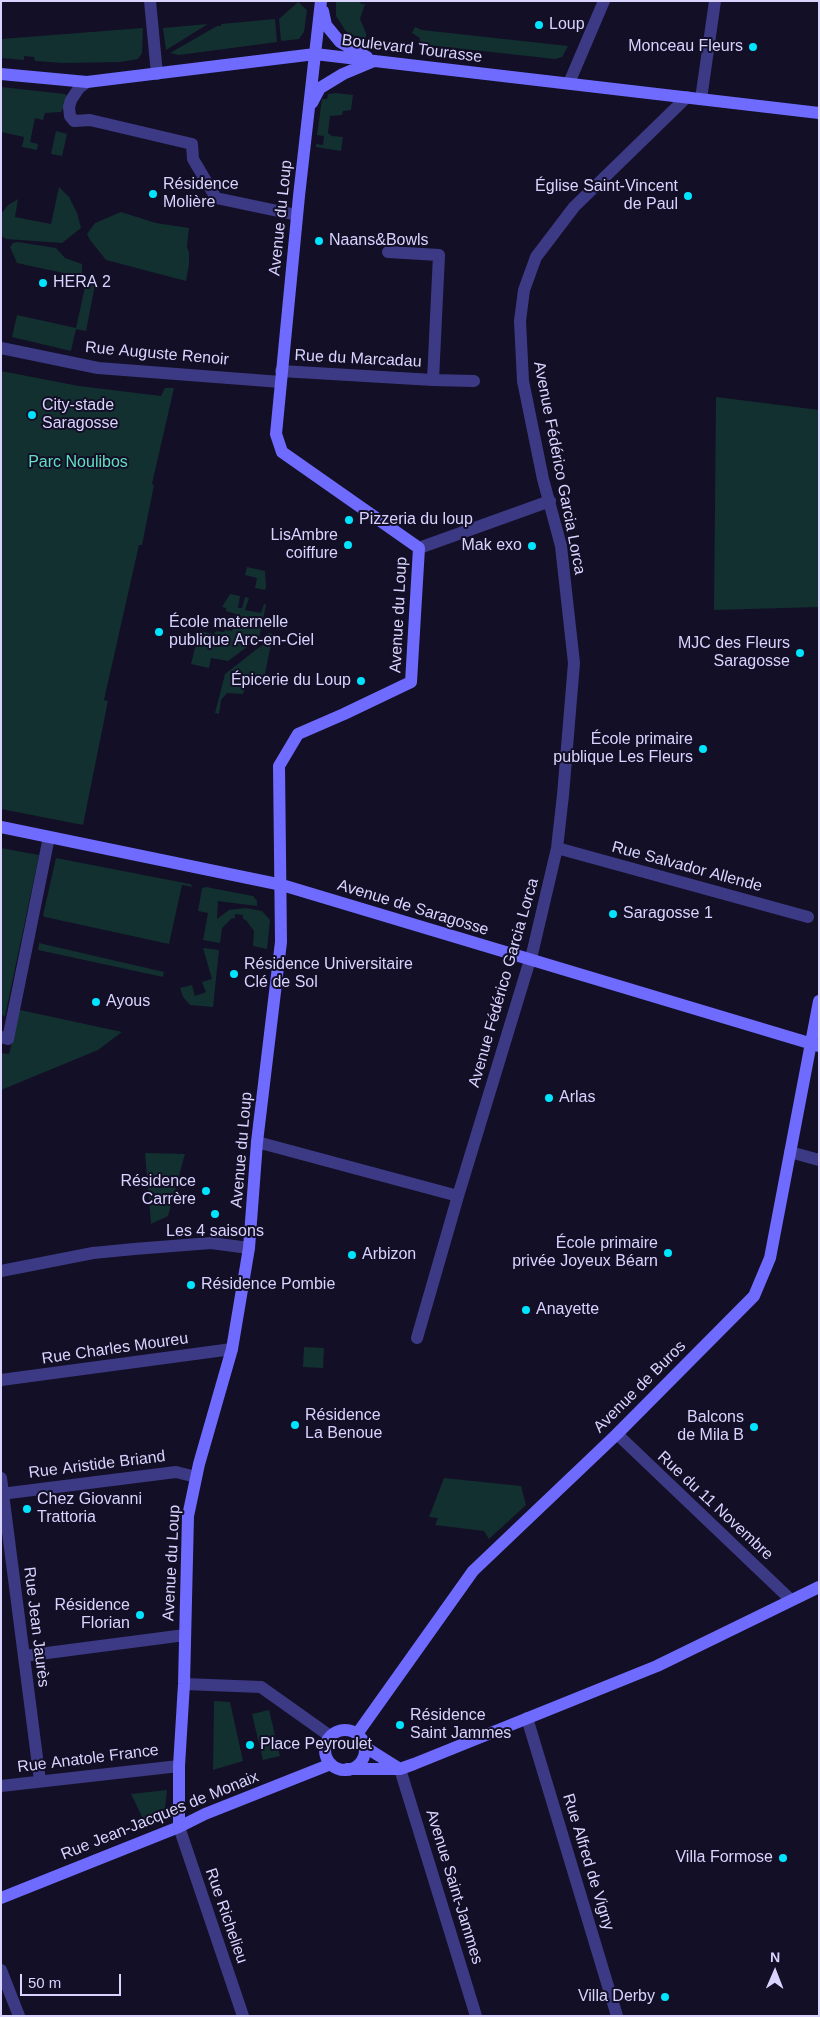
<!DOCTYPE html>
<html>
<head>
<meta charset="utf-8">
<style>
  body { margin:0 }
  #map { position:relative; width:820px; height:2017px; overflow:hidden; background:#130f26; font-family:Arial,sans-serif }
  canvas { display:block }
  .frame { position:absolute; inset:0; border:2px solid #d9d4ff; pointer-events:none }
  .north { position:absolute; left:750px; top:1947px; width:50px; height:50px; -webkit-text-stroke:4px #130f26; paint-order:stroke; rotate:1deg; font-size:14px; font-weight:700; line-height:20px; text-align:center; color:#d9d4ff }
  .north::after { content:''; display:block; margin:auto; width:18px; height:22px; background:#d9d4ff; clip-path:polygon(50% 0,100% 100%,50% 72%,0 100%) }
  .scale { position:absolute; left:20px; top:1974px; width:101px; height:22px; box-sizing:border-box; border:2px solid #d9d4ff; border-top:0; padding-left:6px; font-size:15px; line-height:18px; white-space:nowrap; color:#d9d4ff; -webkit-text-stroke:4px #130f26; paint-order:stroke }
</style>
</head>
<body>
<div id="map">
<canvas width="820" height="2017"></canvas>
<div class="frame"></div>
<div class="north">N</div>
<div class="scale">50 m</div>
</div>
<script>
const g = document.querySelector('canvas').getContext('2d');
g.lineJoin = 'round';
function fillPath(path, color) {
  g.fillStyle = color;
  g.fill(path, 'evenodd');
}
function shape(rows) {
  const path = new Path2D();
  for (const r of rows) {
    if (r.length === 3) {
      path.moveTo(r[0] + r[2], r[1]);
      path.arc(r[0], r[1], r[2], 0, 2 * Math.PI);
      continue;
    }
    path.moveTo(r[0], r[1]);
    for (let i = 2; i < r.length; i += 2) path.lineTo(r[i], r[i + 1]);
  }
  return path;
}
function strokePath(path, color, width, dash) {
  g.strokeStyle = color;
  g.lineWidth = width;
  g.lineCap = dash ? 'butt' : 'round';
  g.setLineDash(dash || []);
  g.stroke(path);
}
function drawText(font, color, halo, rows, align = 'center') {
  g.font = font + ' Arial,sans-serif';
  g.lineWidth = 4;
  g.setLineDash([]);
  g.textBaseline = 'middle';
  g.strokeStyle = halo;
  g.fillStyle = color;
  for (const [text, x, y, turn = 0] of rows) {
    g.save();
    g.translate(x, y);
    g.rotate((+turn || 0) * Math.PI / 180);
    g.textAlign = isNaN(turn) ? turn : align;
    if (halo) g.strokeText(text, 0, 0);
    g.fillText(text, 0, 0);
    g.restore();
  }
}
const green = shape([
  [336,1,359,1,361,4,365,4,360,19,366,33,366,38,351,35,345,30,336,16],
  [298,2,307,10,304,32,299,39,281,41,279,19],
  [275,19,277,42,179,55,170,53,217,26,221,26,221,24],
  [208,24,166,50,163,28],
  [415,27,422,30,568,46,562,57,555,59,419,44,420,38,412,33],
  [143,28,142,53,138,59,120,62,63,63,35,61,34,57,24,56,24,60,1,58,1,39],
  [1,87,65,94,69,98,61,112,45,113,43,120,35,118,30,142,38,144,37,150,22,147,24,137,1,132],
  [335,93,353,95,351,110,343,111,342,115,330,116,328,133,332,136,343,137,341,151,316,147,316,144,323,145,324,136,317,135,322,99,327,99,328,94],
  [56,131,67,134,62,156,51,154],
  [59,187,69,197,77,213,81,228,62,243,6,239,1,236,1,214,8,205,18,199,15,217,51,224],
  [121,212,156,223,189,228,187,246,189,253,189,264,186,281,106,260,90,240,87,234,95,223],
  [18,242,56,248,65,258,82,264,82,277,17,263,10,247,13,243],
  [87,278,96,280,86,331,76,329,71,351,12,337,17,315,76,328],
  [1,371,79,386,161,396,165,388,174,388,152,484,154,485,142,545,139,545,104,700,108,701,83,825,1,809],
  [716,397,819,410,819,607,714,610],
  [247,567,265,571,266,587,265,590,255,588,257,578,245,575],
  [230,594,240,596,238,608,242,608,245,597,249,598,245,610,261,613,264,604,266,605,259,638,228,661,211,658,209,668,191,664,199,631,214,634,216,631,224,632,225,630,232,631,236,614,226,611,226,608,222,607],
  [268,633,273,634,265,674,263,674,260,685,247,682,243,694,227,693,221,700,219,714,215,713,225,674,266,642],
  [1,848,39,855,5,1016,1,1015],
  [56,858,190,884,193,887,182,885,169,944,45,917,43,915],
  [206,887,253,896,257,901,257,906,218,901,217,919,229,910,246,908,262,911,270,920,267,949,253,946,254,931,246,920,243,919,243,915,235,914,235,919,232,918,222,928,220,943,203,940,208,913,198,911,202,888],
  [39,943,164,972,163,977,38,950],
  [203,948,219,950,213,1007,190,1005,183,997,180,988,192,985,195,996,206,992,202,982,212,979],
  [20,1010,122,1032,98,1050,1,1090,1,1053,9,1054],
  [145,1153,185,1154,168,1216,151,1224],
  [304,1347,324,1348,323,1368,303,1367],
  [444,1478,521,1486,526,1505,489,1539,484,1531,435,1525,438,1518,429,1517],
  [214,1701,230,1702,243,1761,213,1770],
  [269,1710,280,1756,263,1760,252,1714],
  [167,1790,165,1808,162,1815,153,1824,147,1827,131,1794]
]);
const street = shape([
  [150,1,157,74],
  [87,82,79,88,71,100,69,107,70,116,74,121,90,120,192,144,193,159,216,198,297,215],
  [569,83,604,1],
  [701,99,715,1],
  [1,348,98,368,281,382],
  [281,371,433,380,439,255,388,252],
  [433,380,474,381],
  [419,548,550,501],
  [557,848,808,917],
  [1,1037,8,1039,49,837],
  [257,1142,458,1196],
  [790,1152,819,1160],
  [1,1271,93,1253,134,1249,211,1243,249,1248],
  [417,1338,458,1196,533,950,557,848,563,795,574,663,561,546,543,479,523,381,520,321,524,290,536,257,574,207,687,97],
  [1,1380,232,1349],
  [617,1434,791,1600],
  [1,1478,40,1781],
  [1,1494,176,1472,196,1477],
  [24,1656,185,1635],
  [184,1684,261,1687,330,1736],
  [527,1718,617,2016],
  [400,1769,476,2016],
  [1,1786,179,1766],
  [179,1827,243,2016],
  [1,1970,19,2016]
]);
const secondary = shape([
  [323,11,326,25,340,42,367,57],
  [1,74,87,82,315,54,819,113],
  [312,103,320,88,343,74,374,61],
  [1,827,282,885,819,1046],
  [345,1750,20],
  [357,1734,473,1571,617,1434,754,1296,770,1258,819,1001],
  [365,1747,400,1769],
  [347,1769,400,1769,414,1764,657,1666,819,1587],
  [179,1827,179,1766,184,1684,188,1516,199,1464,232,1349,249,1248,257,1142,281,942,279,766,298,734,344,714,411,682,419,548,282,452,276,434,299,196,321,1],
  [1,1898,179,1827,205,1814,331,1764]
]);
const markers = [
  [539,25,5,"#00e5ff"],
  [753,47,5,"#00e5ff"],
  [153,194,5,"#00e5ff"],
  [688,196,5,"#00e5ff"],
  [319,241,5,"#00e5ff"],
  [43,283,5,"#00e5ff"],
  [32,415,5,"#00e5ff"],
  [349,520,5,"#00e5ff"],
  [348,545,5,"#00e5ff"],
  [532,546,5,"#00e5ff"],
  [159,632,5,"#00e5ff"],
  [800,653,5,"#00e5ff"],
  [361,681,5,"#00e5ff"],
  [703,749,5,"#00e5ff"],
  [613,914,5,"#00e5ff"],
  [234,974,5,"#00e5ff"],
  [96,1002,5,"#00e5ff"],
  [549,1098,5,"#00e5ff"],
  [206,1191,5,"#00e5ff"],
  [215,1214,5,"#00e5ff"],
  [668,1253,5,"#00e5ff"],
  [352,1255,5,"#00e5ff"],
  [191,1285,5,"#00e5ff"],
  [526,1310,5,"#00e5ff"],
  [295,1425,5,"#00e5ff"],
  [754,1427,5,"#00e5ff"],
  [27,1509,5,"#00e5ff"],
  [140,1615,5,"#00e5ff"],
  [400,1725,5,"#00e5ff"],
  [250,1745,5,"#00e5ff"],
  [783,1858,5,"#00e5ff"],
  [665,1997,5,"#00e5ff"]
];
const poiNames = [
  ["Loup",549,25],
  ["Monceau Fleurs",743,47,"right"],
  ["Résidence",163,185],
  ["Molière",163,203],
  ["Église Saint-Vincent",678,187,"right"],
  ["de Paul",678,205,"right"],
  ["Naans&Bowls",329,241],
  ["HERA 2",53,283],
  ["City-stade",42,406],
  ["Saragosse",42,424],
  ["Pizzeria du loup",359,520],
  ["LisAmbre",338,536,"right"],
  ["coiffure",338,554,"right"],
  ["Mak exo",522,546,"right"],
  ["École maternelle",169,623],
  ["publique Arc-en-Ciel",169,641],
  ["MJC des Fleurs",790,644,"right"],
  ["Saragosse",790,662,"right"],
  ["Épicerie du Loup",351,681,"right"],
  ["École primaire",693,740,"right"],
  ["publique Les Fleurs",693,758,"right"],
  ["Saragosse 1",623,914],
  ["Résidence Universitaire",244,965],
  ["Clé de Sol",244,983],
  ["Ayous",106,1002],
  ["Arlas",559,1098],
  ["Résidence",196,1182,"right"],
  ["Carrère",196,1200,"right"],
  ["Les 4 saisons",215,1232,"center"],
  ["École primaire",658,1244,"right"],
  ["privée Joyeux Béarn",658,1262,"right"],
  ["Arbizon",362,1255],
  ["Résidence Pombie",201,1285],
  ["Anayette",536,1310],
  ["Résidence",305,1416],
  ["La Benoue",305,1434],
  ["Balcons",744,1418,"right"],
  ["de Mila B",744,1436,"right"],
  ["Chez Giovanni",37,1500],
  ["Trattoria",37,1518],
  ["Résidence",130,1606,"right"],
  ["Florian",130,1624,"right"],
  ["Résidence",410,1716],
  ["Saint Jammes",410,1734],
  ["Place Peyroulet",260,1745],
  ["Villa Formose",773,1858,"right"],
  ["Villa Derby",655,1997,"right"]
];
const streetNames = [
  ["Boulevard Tourasse",412,49,7],
  ["Avenue du Loup",281,218,-84],
  ["Rue Auguste Renoir",157,354,5],
  ["Rue du Marcadau",358,359,3],
  ["Avenue Fédérico Garcia Lorca",559,468,79],
  ["Avenue du Loup",399,615,-87],
  ["Rue Salvador Allende",687,867,15],
  ["Avenue de Saragosse",413,908,17],
  ["Avenue Fédérico Garcia Lorca",504,983,-74],
  ["Avenue du Loup",242,1150,-85],
  ["Rue Charles Moureu",115,1349,-8],
  ["Avenue de Buros",640,1387,-45],
  ["Rue Aristide Briand",97,1465,-7],
  ["Rue du 11 Novembre",715,1506,43],
  ["Avenue du Loup",172,1563,-87],
  ["Rue Jean Jaurès",36,1627,83],
  ["Rue Anatole France",88,1759,-7],
  ["Rue Jean-Jacques de Monaix",160,1816,-22],
  ["Rue Alfred de Vigny",588,1862,73],
  ["Avenue Saint-Jammes",454,1887,73],
  ["Rue Richelieu",226,1916,71]
];
const parkNames = [
  ["Parc Noulibos",78,463]
];
fillPath(green, '#12302f');
strokePath(street, '#3d3a85', 12);
strokePath(secondary, '#6f6bff', 12);
for (const [x, y, r, color] of markers) {
  const dot = new Path2D();
  dot.arc(x, y, r, 0, 2 * Math.PI);
  g.fillStyle = color;
  g.fill(dot);
  strokePath(dot, '#130f26', 2);
}
drawText('16px', '#d9d4ff', '#130f26', poiNames, 'left');
drawText('16px', '#d9d4ff', '#130f26', streetNames);
drawText('16px', '#5fe0c0', '#130f26', parkNames);
</script>
</body>
</html>
